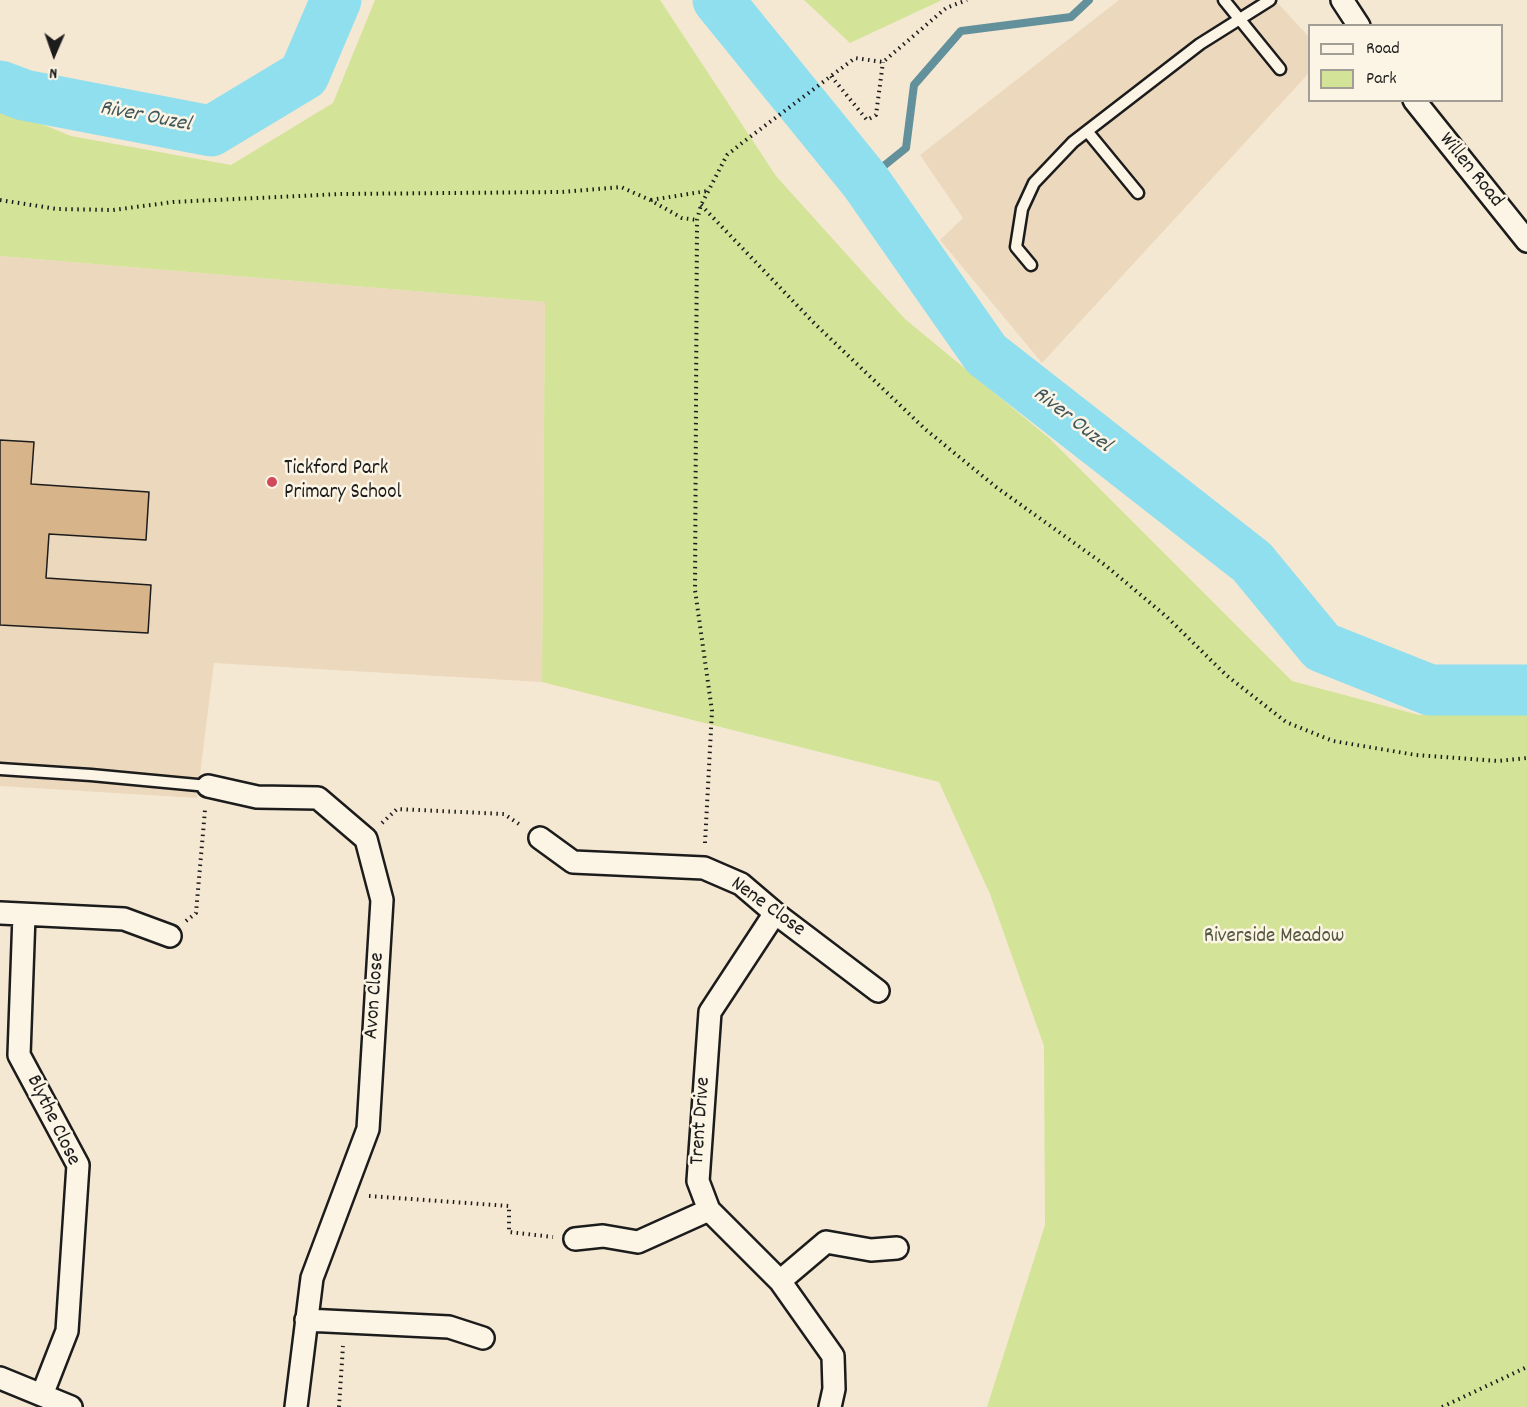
<!DOCTYPE html>
<html>
<head>
<meta charset="utf-8">
<style>
  body { margin:0 }
  #map { position:relative; width:1527px; height:1407px; overflow:hidden; background:#f5e8d3; font-family:Dekko,sans-serif }
  canvas { display:block }
  .legend { position:absolute; left:1308px; top:24px; width:195px; height:78px; box-sizing:border-box; background:#fcf5e5; border:2px solid #a29e95; margin:0; padding:8px 10px; list-style:none; font-size:18px; color:#1c1c1c }
  .legend li { display:flex; align-items:center; gap:12px; height:30px }
  .legend b { width:30px; border:2px solid #a29e95 }
  .north { position:absolute; left:24px; top:24px; width:60px; height:60px; -webkit-text-stroke:4px #fcf5e5; paint-order:stroke; rotate:182deg; font-size:16px; font-weight:700; line-height:24px; text-align:center; color:#1c1c1c }
  .north::after { content:''; display:block; margin:auto; width:21px; height:27px; background:#1c1c1c; clip-path:polygon(50% 0,100% 100%,50% 72%,0 100%) }
</style>
</head>
<body>
<div id="map">
<canvas width="1527" height="1407"></canvas>
<ul class="legend">
<li><b style="height:8px;background:#fcf5e5"></b>Road</li>
<li><b style="height:16px;background:#d3e397"></b>Park</li>
</ul>
<div class="north">N</div>
</div>
<script>
const g = document.querySelector('canvas').getContext('2d');
g.lineJoin = 'round';
function fillPath(path, color) {
  g.fillStyle = color;
  g.fill(path, 'evenodd');
}
function shape(rows) {
  const path = new Path2D();
  for (const r of rows) {
    path.moveTo(r[0], r[1]);
    for (let i = 2; i < r.length; i += 2) path.lineTo(r[i], r[i + 1]);
  }
  return path;
}
function strokePath(path, color, width, dash) {
  g.strokeStyle = color;
  g.lineWidth = width;
  g.lineCap = dash ? 'butt' : 'round';
  g.setLineDash(dash || []);
  g.stroke(path);
}
function drawText(font, color, halo, rows, align = 'center') {
  g.font = font + ' Dekko,sans-serif';
  g.lineWidth = 5;
  g.setLineDash([]);
  g.textBaseline = 'middle';
  g.strokeStyle = halo;
  g.fillStyle = color;
  for (const [text, x, y, turn = 0] of rows) {
    g.save();
    g.translate(x, y);
    g.rotate((+turn || 0) * Math.PI / 180);
    g.textAlign = isNaN(turn) ? turn : align;
    if (halo) g.strokeText(text, 0, 0);
    g.fillText(text, 0, 0);
    g.restore();
  }
}
const built = shape([
  [1119,0,1275,0,1309,37,1309,73,1042,363,940,240,963,218,920,155],
  [0,256,545,302,542,682,214,663,197,798,0,786]
]);
const green = shape([
  [375,0,660,0,776,176,905,319,1049,438,1292,681,1419,715,1527,705,1527,1407,987,1407,1045,1225,1044,1046,990,894,939,782,542,682,545,302,0,256,0,107,71,136,231,165,333,103],
  [804,0,942,0,850,43]
]);
const stream = shape([
  [865,181,906,148,914,85,961,31,1071,17,1089,0]
]);
const river = shape([
  [718,0,865,181,986,354,1252,562,1322,647,1430,690,1527,690],
  [0,86,24,95,211,131,304,75,336,0]
]);
const building = shape([
  [0,440,34,442,31,484,149,492,146,540,49,534,46,578,151,585,148,633,0,625,0,440]
]);
const path = shape([
  [831,76,867,120,876,115,883,62],
  [0,200,57,209,113,210,173,202,341,194,562,192,621,187,650,200,682,218,697,220],
  [651,200,707,191],
  [701,205,814,323,925,429,996,487,1105,565,1167,617,1226,675,1286,722,1333,741,1416,755,1498,761,1527,758],
  [382,823,397,809,504,814,522,826],
  [705,843,712,711,695,590,697,220,701,205,727,155,742,143,855,58,883,62,946,8,967,0],
  [186,921,196,913,205,810],
  [369,1196,509,1206,509,1232,553,1237],
  [339,1407,343,1346],
  [1442,1407,1527,1367]
]);
const service = shape([
  [1224,0,1280,69],
  [1087,131,1138,193],
  [1031,265,1016,247,1022,209,1034,183,1073,142,1200,44,1270,0],
  [0,769,91,775,208,786]
]);
const minor = shape([
  [1342,0,1359,26],
  [1414,100,1527,241],
  [208,786,257,797,318,798,366,839,382,900,368,1129,312,1278,296,1407],
  [540,838,573,862,704,868,741,884,775,913,878,991],
  [0,913,124,919,170,936],
  [775,913,710,1012,698,1181,709,1210,780,1281,833,1356,834,1389,830,1407],
  [24,915,19,1055,78,1165,67,1331,42,1395],
  [575,1239,603,1236,638,1242,709,1210],
  [780,1281,826,1242,871,1250,897,1248],
  [306,1320,449,1327,483,1338],
  [0,1378,71,1407]
]);
const markers = [
  [272,482,6,"#d1495b"]
];
const streetNames = [
  ["Willen Road",1470,171,51],
  ["Nene Close",767,908,36],
  ["Avon Close",376,996,-86],
  ["Blythe Close",52,1121,64],
  ["Trent Drive",702,1121,-86]
];
const poiNames = [
  ["Tickford Park",284,470],
  ["Primary School",284,494]
];
const parkNames = [
  ["Riverside Meadow",1274,938]
];
const waterNames = [
  ["River Ouzel",145,118,11],
  ["River Ouzel",1071,421,38]
];
fillPath(built, '#ecd8bd');
fillPath(green, '#d3e397');
strokePath(stream, '#62919b', 8);
strokePath(river, '#90dfef', 51);
fillPath(building, '#d8b48a');
strokePath(building, '#1c1c1c', 1.5);
strokePath(service, '#1c1c1c', 15);
strokePath(minor, '#1c1c1c', 26);
strokePath(path, '#1c1c1c', 4, [1.5, 4.5]);
strokePath(service, '#fcf5e5', 10);
strokePath(minor, '#fcf5e5', 21);
for (const [x, y, r, color] of markers) {
  const dot = new Path2D();
  dot.arc(x, y, r, 0, 2 * Math.PI);
  g.fillStyle = color;
  g.fill(dot);
  strokePath(dot, '#fcf5e5', 2);
}
drawText('21px', '#1c1c1c', '#fcf5e5', streetNames);
drawText('21px', '#1c1c1c', '#fcf5e5', poiNames, 'left');
drawText('21px', '#535841', '#fcf5e5', parkNames);
drawText('italic 22px', '#3f565b', '#fcf5e5', waterNames);
</script>
</body>
</html>
